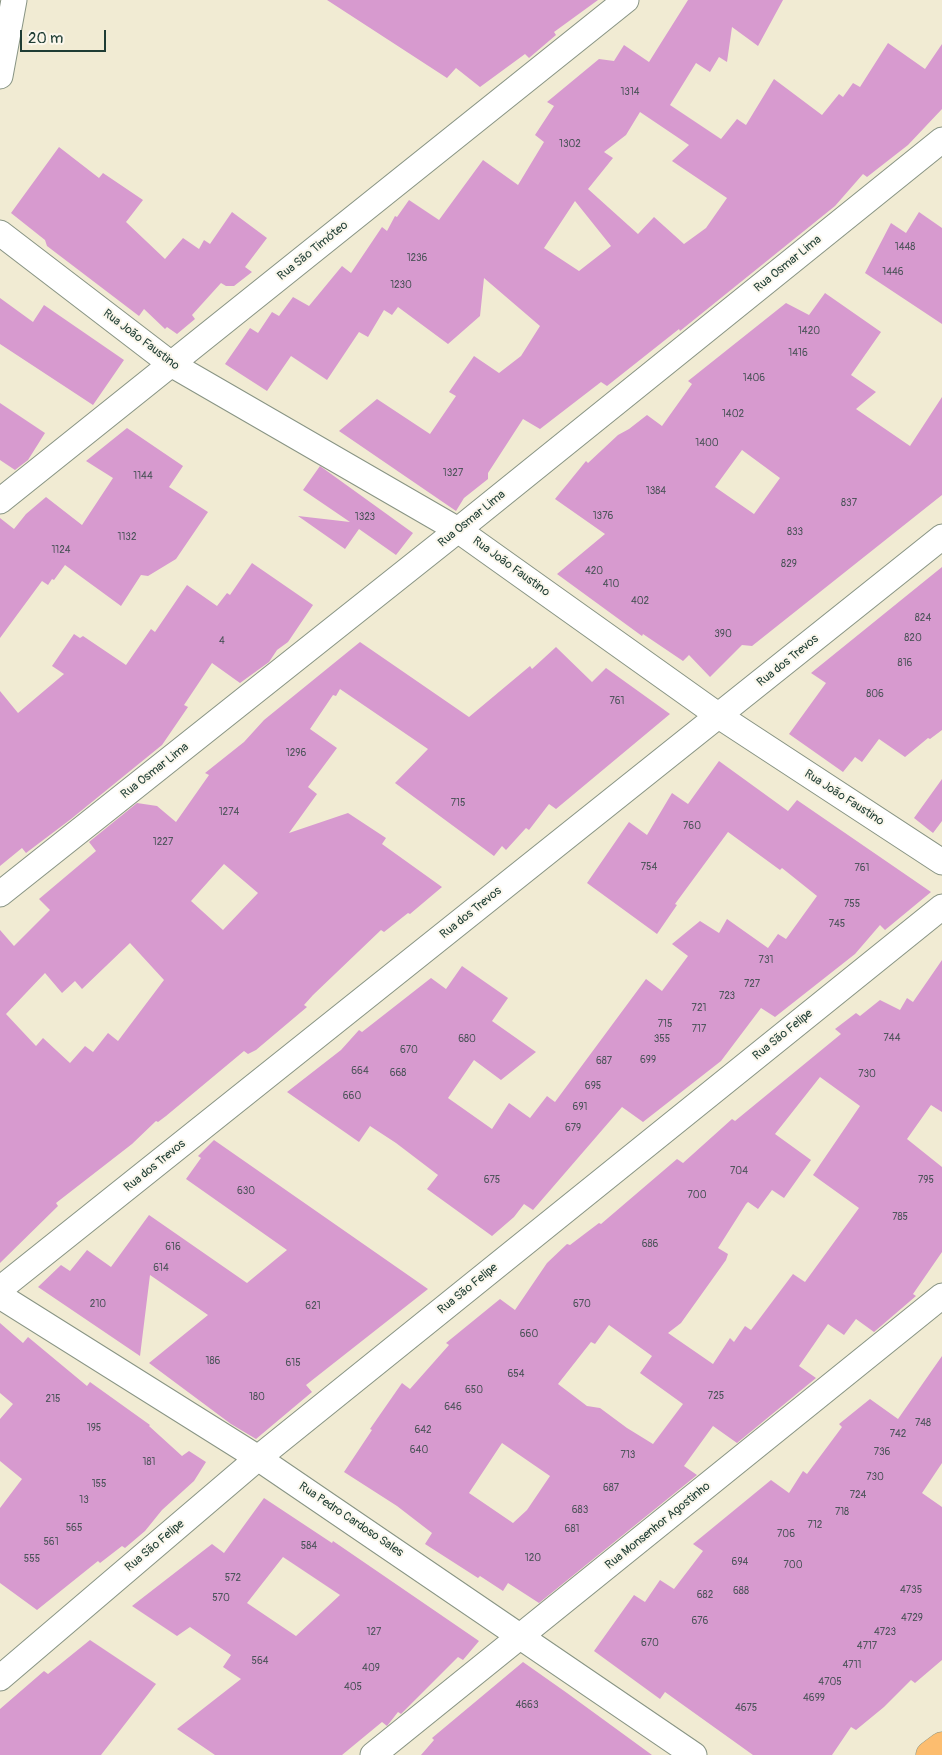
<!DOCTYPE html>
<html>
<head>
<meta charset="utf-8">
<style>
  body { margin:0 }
  #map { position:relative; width:942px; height:1755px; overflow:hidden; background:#f1ebd3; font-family:Pangolin,sans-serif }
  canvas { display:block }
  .scale { position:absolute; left:20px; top:30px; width:86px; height:22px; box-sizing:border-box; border:2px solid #1f3d34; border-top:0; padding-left:6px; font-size:15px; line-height:18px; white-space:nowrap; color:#1f3d34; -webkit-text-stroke:4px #fbf7ec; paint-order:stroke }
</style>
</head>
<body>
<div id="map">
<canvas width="942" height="1755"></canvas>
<div class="scale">20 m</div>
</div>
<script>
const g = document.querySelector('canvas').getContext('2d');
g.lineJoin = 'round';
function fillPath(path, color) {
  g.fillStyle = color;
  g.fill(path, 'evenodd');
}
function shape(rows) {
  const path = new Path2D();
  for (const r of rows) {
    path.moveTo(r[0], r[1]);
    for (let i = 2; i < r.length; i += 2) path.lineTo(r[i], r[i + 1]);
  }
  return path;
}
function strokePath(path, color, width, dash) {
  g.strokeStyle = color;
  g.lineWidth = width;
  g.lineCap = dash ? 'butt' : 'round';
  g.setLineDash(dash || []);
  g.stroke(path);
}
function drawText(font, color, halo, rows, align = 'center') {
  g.font = font + ' Pangolin,sans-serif';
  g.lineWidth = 4;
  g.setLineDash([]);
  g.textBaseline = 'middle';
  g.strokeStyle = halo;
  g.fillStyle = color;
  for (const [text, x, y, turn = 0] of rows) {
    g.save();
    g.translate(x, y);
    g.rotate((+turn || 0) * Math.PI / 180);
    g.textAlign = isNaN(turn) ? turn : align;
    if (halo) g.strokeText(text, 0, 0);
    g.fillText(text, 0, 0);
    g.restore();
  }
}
const building = shape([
  [327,0,598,0,554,32,556,35,529,58,525,54,480,87,456,68,447,78],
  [688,0,783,0,758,46,732,27,727,62,719,57,710,72,696,63,670,105,721,139,737,119,746,125,774,79,822,115,839,94,843,97,853,83,860,87,888,43,925,69,942,44,942,109,908,145,867,177,863,174,835,206,680,331,679,329,607,386,601,382,540,429,523,419,488,473,488,479,464,498,456,511,339,431,377,399,430,434,456,396,449,392,474,356,499,373,521,356,540,326,484,278,480,316,448,344,398,307,392,315,384,310,368,337,359,332,327,380,291,356,267,391,225,364,250,328,258,333,272,312,279,316,293,297,309,306,342,266,351,273,382,227,387,231,395,216,397,217,409,200,439,220,483,160,518,185,544,142,535,135,554,106,547,102,599,59,614,61,624,45,649,62],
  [640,112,689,145,672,161,727,198,706,228,684,244,654,217,638,234,588,189,613,158,604,152,626,135],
  [575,201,611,246,579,271,544,248],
  [59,147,99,178,103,173,143,200,126,222,165,259,183,238,199,249,204,240,210,244,232,212,267,238,245,267,252,272,234,286,226,286,221,283,192,315,195,319,177,334,167,327,165,329,144,309,139,316,47,246,45,240,11,213],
  [919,212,942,228,942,324,865,273,891,223,906,233],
  [825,293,881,332,851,375,876,392,856,409,910,446,942,397,942,495,752,646,742,645,710,677,689,655,683,661,643,634,642,636,557,574,605,534,555,499,586,461,588,463,618,435,629,429,647,415,662,426,692,384,688,381,786,303,809,315],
  [742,450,780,478,754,514,715,487],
  [0,298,33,322,44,305,124,360,93,405,0,344],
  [0,403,45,433,28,460,15,470,0,460],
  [127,428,183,466,169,487,208,512,176,559,148,576,141,575,121,606,65,565,54,580,52,579,48,585,42,581,0,638,0,518,14,529,26,514,46,497,82,525,113,478,86,461],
  [320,466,413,533,396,555,359,529,345,549,298,516,350,522,303,490],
  [252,563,313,605,288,642,277,650,269,662,240,683,212,663,184,705,188,707,162,745,71,819,26,853,22,848,0,866,0,691,18,713,64,674,52,666,74,634,80,638,83,636,126,665,151,629,155,632,187,585,217,606,227,593,230,595],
  [942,567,942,730,930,739,928,738,905,757,879,739,862,762,855,757,843,772,789,734,826,683,811,673],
  [360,642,469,717,530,666,532,669,556,647,592,682,606,668,670,714,556,809,549,804,529,830,526,828,506,850,502,846,494,856,395,783,428,749,340,689,336,696,333,695,310,729,337,748,308,787,317,794,289,833,348,813,386,838,382,844,442,887,410,914,408,913,384,932,381,930,313,995,304,1005,307,1007,256,1050,248,1054,244,1051,166,1116,158,1122,156,1121,132,1144,56,1203,58,1206,0,1263,0,930,14,946,50,910,39,899,96,851,89,842,137,803,157,806,176,822,209,775,205,773,244,742,264,720],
  [224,864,258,893,223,930,191,901],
  [130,943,164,980,118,1041,108,1033,93,1052,85,1046,70,1063,43,1038,36,1046,6,1014,45,973,62,993,75,981,82,989],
  [719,761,788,811,797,800,931,892,885,930,880,925,855,954,775,1017,761,1008,721,1061,643,1122,622,1107,533,1210,524,1204,514,1217,492,1236,427,1189,438,1175,396,1143,370,1126,359,1142,287,1092,341,1050,359,1030,362,1032,431,978,446,989,462,966,508,998,492,1021,536,1052,501,1080,474,1060,448,1098,492,1129,509,1103,530,1118,547,1096,555,1102,646,979,662,991,688,956,672,944,700,921,719,933,727,919,768,948,778,934,786,939,817,896,782,868,780,870,728,832,675,904,677,905,657,934,587,883,629,822,647,835,672,793,688,804],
  [942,779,942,821,933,833,914,818],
  [942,960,942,1112,931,1105,907,1139,942,1167,942,1252,913,1294,916,1296,874,1332,856,1319,844,1335,828,1324,799,1366,816,1378,737,1443,713,1426,684,1466,697,1475,539,1603,508,1583,503,1591,480,1576,478,1578,425,1544,432,1533,397,1506,344,1472,372,1430,370,1429,402,1383,410,1389,449,1345,446,1343,500,1299,515,1310,547,1263,567,1244,570,1245,599,1223,601,1224,677,1159,683,1163,732,1119,735,1121,841,1034,835,1029,856,1013,860,1016,880,1000,900,1010,907,998,913,1002],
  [820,1077,860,1106,813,1175,859,1208,805,1282,793,1274,751,1330,745,1326,734,1342,730,1338,713,1364,668,1333,681,1323,726,1260,728,1254,718,1248,746,1204,748,1202,758,1209,772,1190,784,1198,811,1160,775,1134],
  [609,1325,652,1356,640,1373,683,1404,653,1444,627,1428,600,1408,587,1406,558,1384,591,1342,595,1344],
  [502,1443,550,1476,527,1510,513,1523,469,1493],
  [214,1140,428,1289,306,1385,312,1392,256,1439,231,1424,149,1363,208,1315,150,1275,140,1356,38,1287,61,1265,70,1271,87,1250,111,1267,149,1215,247,1283,287,1250,186,1179,201,1158,198,1156],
  [0,1323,23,1343,28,1337,87,1386,90,1382,150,1425,149,1426,182,1456,189,1451,206,1462,194,1481,162,1510,145,1531,125,1548,122,1546,100,1563,98,1561,37,1610,0,1583,0,1508,22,1479,0,1461,0,1419,13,1404,0,1393],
  [942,1356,942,1463,922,1493,942,1507,942,1660,915,1683,911,1680,884,1707,856,1730,851,1727,832,1755,753,1755,665,1692,660,1699,594,1651,634,1595,645,1602,660,1580,674,1589,703,1551,693,1544,771,1480,789,1493,803,1471,807,1474,842,1427,839,1424,870,1399,898,1419],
  [264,1498,332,1543,333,1541,479,1641,463,1660,458,1657,401,1714,398,1712,387,1726,382,1722,342,1755,215,1755,177,1729,241,1679,223,1667,231,1655,190,1627,177,1636,132,1606,212,1544,224,1553],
  [283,1557,340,1595,296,1636,247,1603],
  [90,1640,156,1684,101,1755,0,1755,0,1709,44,1671,48,1674],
  [523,1662,567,1693,652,1755,421,1755,434,1740,432,1738]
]);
const minor = shape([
  [0,76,14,0],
  [0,233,171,364,458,530,719,716,942,862],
  [0,501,626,0],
  [0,894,458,530,942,140],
  [0,1289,942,537],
  [0,1296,258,1458,694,1755],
  [0,1678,258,1458,942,907],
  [373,1755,942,1296]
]);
const primary = shape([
  [930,1755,942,1746]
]);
const numberNames = [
  ["1314",630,92],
  ["1302",570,144],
  ["1448",905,247],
  ["1236",417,258],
  ["1446",893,272],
  ["1230",401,285],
  ["1420",809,331],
  ["1416",798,353],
  ["1406",754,378],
  ["1402",733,414],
  ["1400",707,443],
  ["1327",453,473],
  ["1144",143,476],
  ["1384",656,491],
  ["837",849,503],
  ["1376",603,516],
  ["1323",365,517],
  ["833",795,532],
  ["1132",127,537],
  ["1124",61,550],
  ["829",789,564],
  ["420",594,571],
  ["410",611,584],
  ["402",640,601],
  ["824",923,618],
  ["390",723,634],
  ["820",913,638],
  ["4",222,641],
  ["816",905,663],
  ["806",875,694],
  ["761",617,701],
  ["1296",296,753],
  ["715",458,803],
  ["1274",229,812],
  ["760",692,826],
  ["1227",163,842],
  ["754",649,867],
  ["761",862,868],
  ["755",852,904],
  ["745",837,924],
  ["731",766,960],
  ["727",752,984],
  ["723",727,996],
  ["721",699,1008],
  ["715",665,1024],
  ["717",699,1029],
  ["744",892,1038],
  ["680",467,1039],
  ["355",662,1039],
  ["670",409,1050],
  ["699",648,1060],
  ["687",604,1061],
  ["664",360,1071],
  ["668",398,1073],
  ["730",867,1074],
  ["695",593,1086],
  ["660",352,1096],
  ["691",580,1107],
  ["679",573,1128],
  ["704",739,1171],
  ["675",492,1180],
  ["795",926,1180],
  ["630",246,1191],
  ["700",697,1195],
  ["785",900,1217],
  ["686",650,1244],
  ["616",173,1247],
  ["614",161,1268],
  ["210",98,1304],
  ["670",582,1304],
  ["621",313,1306],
  ["660",529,1334],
  ["186",213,1361],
  ["615",293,1363],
  ["654",516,1374],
  ["650",474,1390],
  ["725",716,1396],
  ["180",257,1397],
  ["215",53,1399],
  ["646",453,1407],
  ["748",923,1423],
  ["195",94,1428],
  ["642",423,1430],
  ["742",898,1434],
  ["640",419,1450],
  ["736",882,1452],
  ["713",628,1455],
  ["181",149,1462],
  ["730",875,1477],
  ["155",99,1484],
  ["687",611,1488],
  ["724",858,1495],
  ["13",84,1500],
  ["683",580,1510],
  ["718",842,1512],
  ["712",815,1525],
  ["565",74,1528],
  ["681",572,1529],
  ["706",786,1534],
  ["561",51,1542],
  ["584",309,1546],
  ["120",533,1558],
  ["555",32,1559],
  ["694",740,1562],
  ["700",793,1565],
  ["572",233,1578],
  ["4735",911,1590],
  ["688",741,1591],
  ["682",705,1595],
  ["570",221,1598],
  ["4729",912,1618],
  ["676",700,1621],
  ["127",374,1632],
  ["4723",885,1632],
  ["670",650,1643],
  ["4717",867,1646],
  ["564",260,1661],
  ["4711",852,1665],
  ["409",371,1668],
  ["4705",830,1682],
  ["405",353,1687],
  ["4699",814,1698],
  ["4663",527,1705],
  ["4675",746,1708]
];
const streetNames = [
  ["Rua São Timóteo",313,251,-39],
  ["Rua Osmar Lima",788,264,-39],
  ["Rua João Faustino",141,340,37],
  ["Rua Osmar Lima",472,519,-39],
  ["Rua João Faustino",511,567,36],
  ["Rua dos Trevos",788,661,-39],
  ["Rua Osmar Lima",155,771,-38],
  ["Rua João Faustino",844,798,33],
  ["Rua dos Trevos",471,913,-39],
  ["Rua São Felipe",783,1035,-39],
  ["Rua dos Trevos",155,1166,-39],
  ["Rua São Felipe",468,1289,-39],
  ["Rua Pedro Cardoso Sales",351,1520,34],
  ["Rua Monsenhor Agostinho",658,1526,-39],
  ["Rua São Felipe",155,1546,-40]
];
fillPath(building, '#d79acf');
strokePath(minor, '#889484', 27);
strokePath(primary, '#889484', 29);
strokePath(minor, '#fff', 25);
strokePath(primary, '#fcbd6f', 28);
drawText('10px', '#4d545b', null, numberNames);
drawText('12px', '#1f3d34', '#fbf7ec', streetNames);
</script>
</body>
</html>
